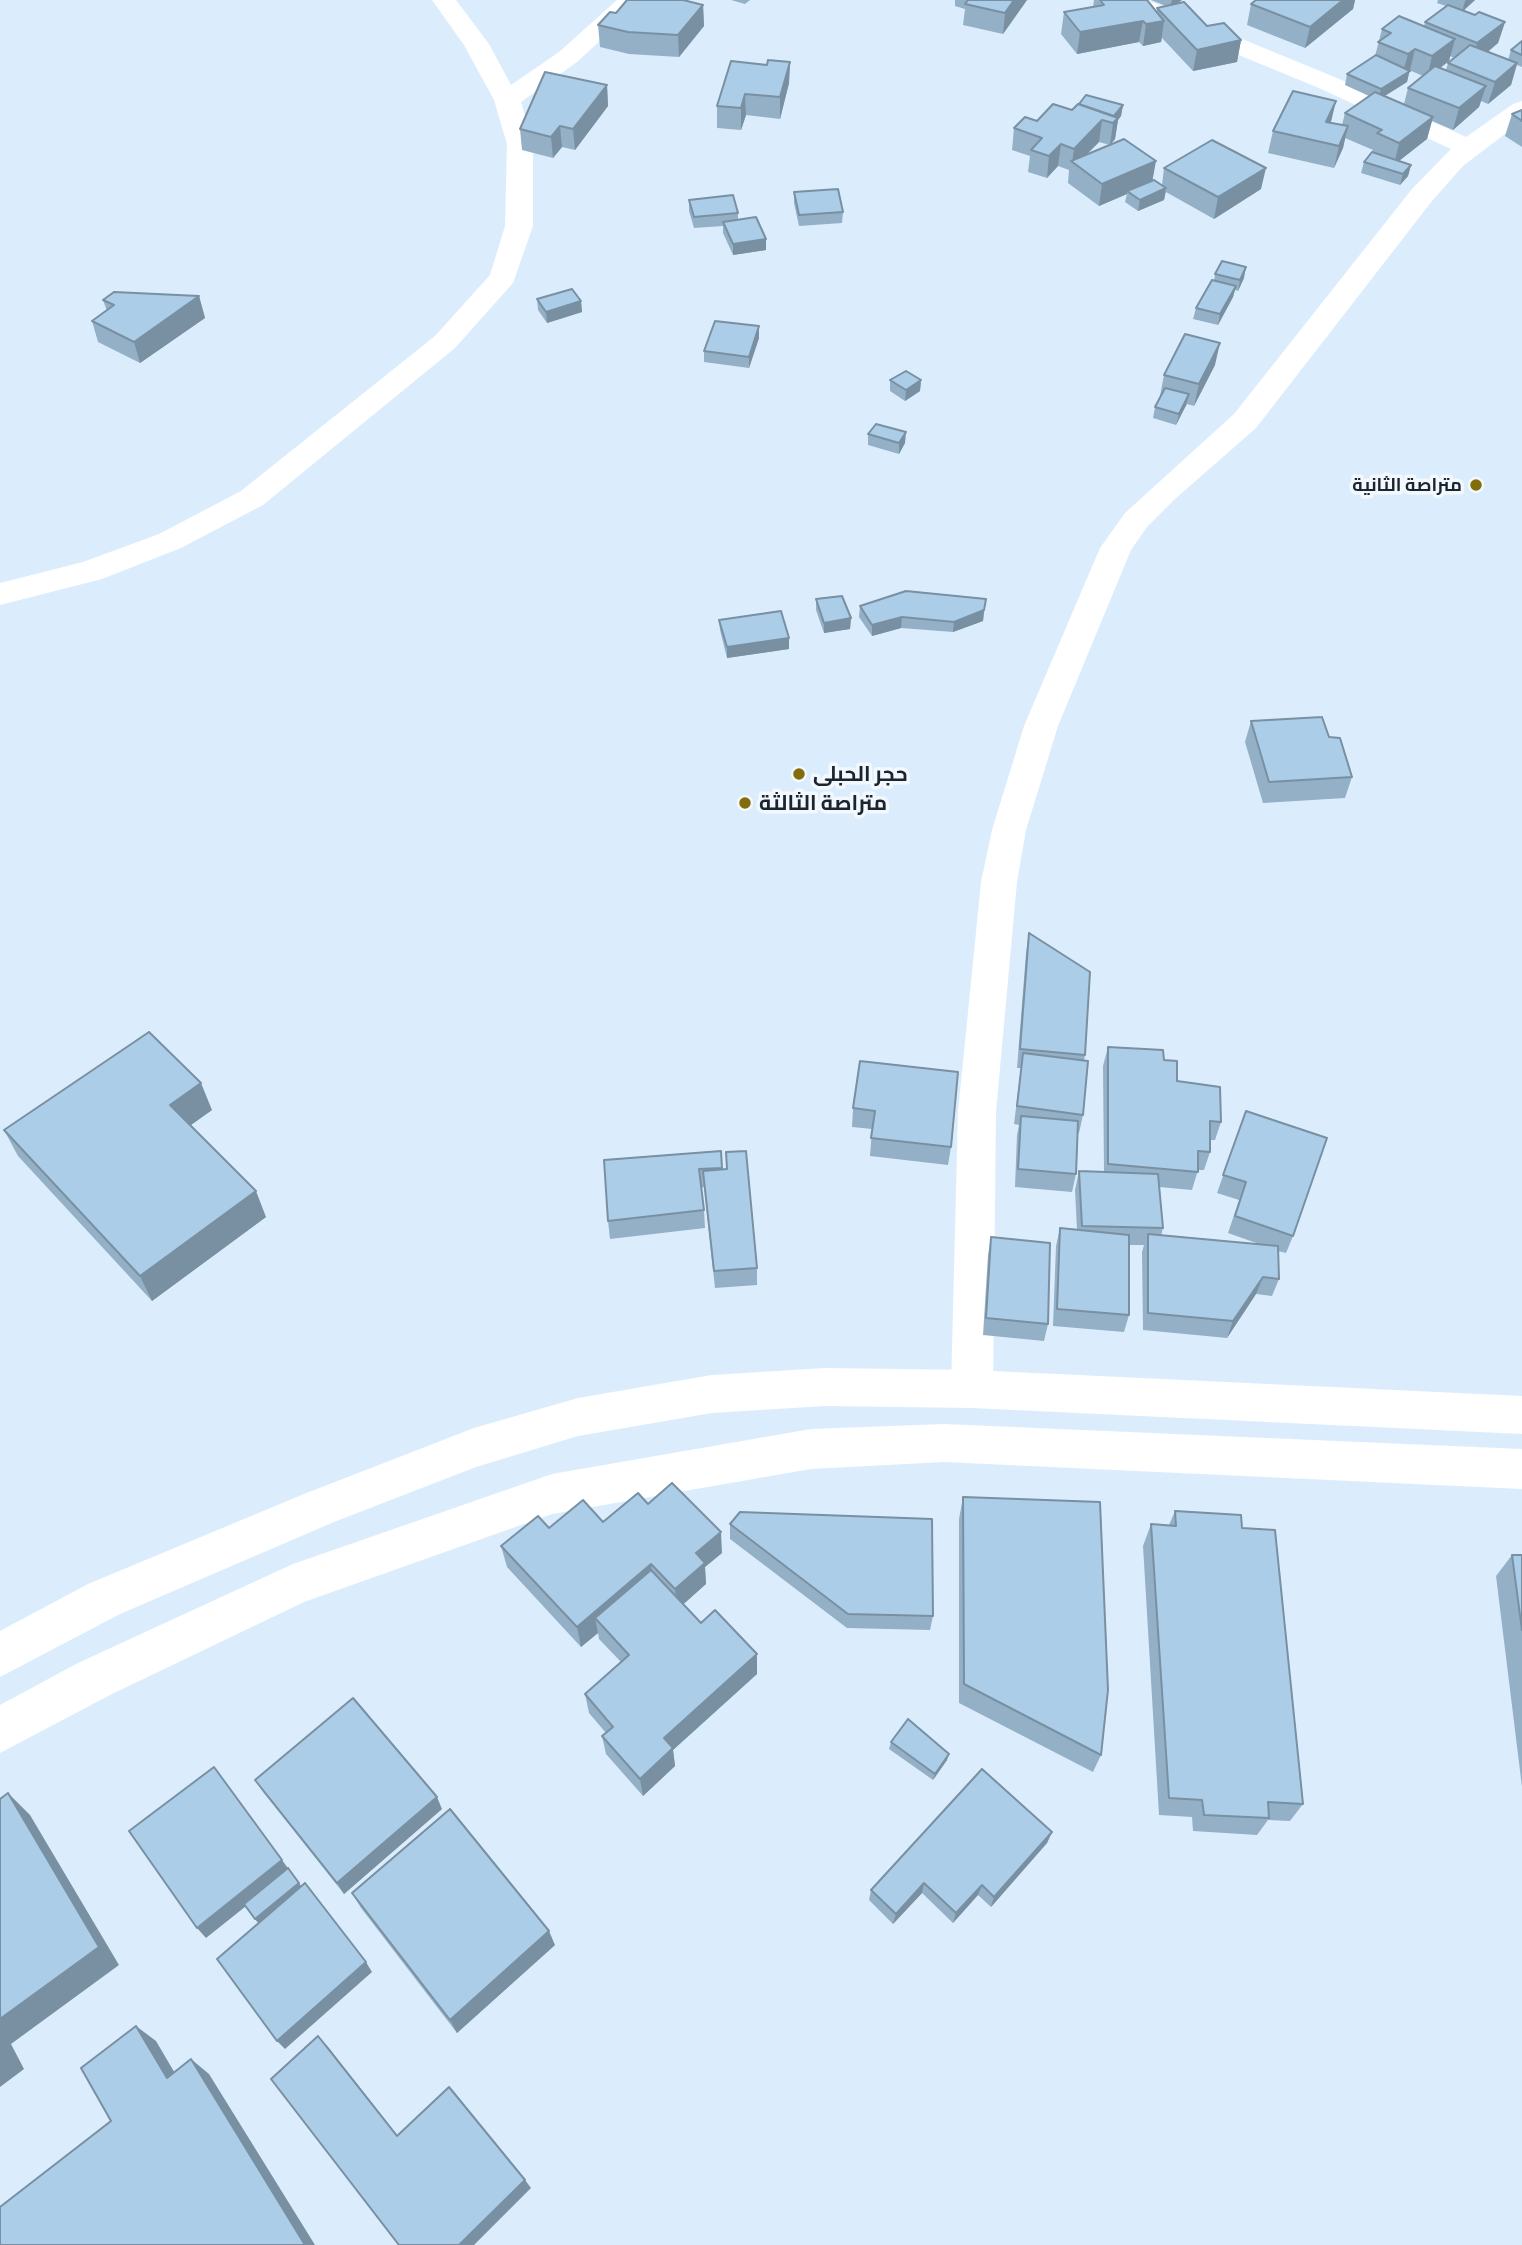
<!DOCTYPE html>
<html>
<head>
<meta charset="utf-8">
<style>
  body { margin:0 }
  canvas { display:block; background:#dbedfc }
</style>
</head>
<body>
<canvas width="1522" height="2245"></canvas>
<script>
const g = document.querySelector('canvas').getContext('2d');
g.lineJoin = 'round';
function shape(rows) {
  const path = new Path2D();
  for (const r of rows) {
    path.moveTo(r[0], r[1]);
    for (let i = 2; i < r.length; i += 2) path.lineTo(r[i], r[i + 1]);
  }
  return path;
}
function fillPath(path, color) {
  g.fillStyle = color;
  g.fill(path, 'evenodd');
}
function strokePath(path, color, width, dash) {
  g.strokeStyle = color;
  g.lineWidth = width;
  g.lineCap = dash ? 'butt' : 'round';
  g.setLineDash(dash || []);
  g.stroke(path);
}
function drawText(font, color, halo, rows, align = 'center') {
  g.font = font + ' Barlow,Cairo,sans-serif';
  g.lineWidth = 7;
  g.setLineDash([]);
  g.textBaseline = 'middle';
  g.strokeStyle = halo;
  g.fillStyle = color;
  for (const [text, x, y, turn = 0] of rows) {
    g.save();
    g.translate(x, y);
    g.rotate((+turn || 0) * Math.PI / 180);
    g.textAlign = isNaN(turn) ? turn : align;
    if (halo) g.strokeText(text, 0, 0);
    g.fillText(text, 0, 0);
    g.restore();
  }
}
const minor = shape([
  [432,0,456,0,489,44,511,85,559,52,617,0,644,0,577,62,521,102,533,144,533,226,513,283,455,348,263,505,181,548,102,579,0,605,0,583,83,562,159,534,241,491,435,336,490,275,505,226,507,144,494,100,464,45,432,0],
  [1114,0,1147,0,1337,78,1466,137,1513,104,1522,101,1522,121,1463,166,1432,201,1256,428,1175,499,1147,527,1131,550,1058,726,1026,830,1017,882,996,1112,993,1389,987,1402,972,1408,957,1402,951,1389,958,1112,981,882,992,830,1024,726,1100,548,1125,513,1234,414,1412,189,1451,149,1319,88,1117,5,1114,0]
]);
const secondary = shape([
  [825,1368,972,1370,1522,1396,1522,1434,972,1408,825,1406,712,1413,578,1436,476,1467,334,1522,120,1614,0,1677,0,1631,88,1584,304,1494,474,1428,578,1398,712,1375,825,1368],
  [944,1424,1522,1449,1522,1489,944,1462,811,1469,552,1514,304,1602,110,1695,0,1753,0,1705,78,1663,293,1564,552,1474,811,1429,944,1424]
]);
const wall = shape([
  [731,0,750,0,745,4],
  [955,0,1027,0,1003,34,963,25,965,9,955,6],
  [1094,0,1147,0,1157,12,1157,8,1166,6,1151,0,1182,0,1177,4,1207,26,1241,40,1237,62,1193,71,1162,38,1161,42,1143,46,1139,42,1077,54,1061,34,1064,12,1093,7],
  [1256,0,1355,0,1353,9,1305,48,1247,25,1251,4],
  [1438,0,1475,0,1463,11,1475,15,1505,22,1498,43,1488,52,1508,60,1511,50,1522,41,1522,67,1517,65,1511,85,1488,104,1481,101,1479,107,1453,130,1432,121,1427,139,1398,161,1411,165,1408,176,1400,185,1361,173,1364,162,1372,152,1373,150,1345,138,1343,148,1334,168,1268,153,1273,131,1331,123,1342,125,1345,113,1369,96,1345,85,1347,74,1375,56,1382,29,1424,27,1425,22,1446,6,1437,3],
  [1450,56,1454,58,1448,63,1446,70,1440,68,1449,61],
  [1409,70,1423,76,1408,88,1404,104,1385,96,1407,82],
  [703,5,704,26,679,57,629,54,600,47,598,25,616,13],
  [790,62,789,83,780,119,746,115,741,130,717,128,717,106,767,65],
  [607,85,608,106,575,150,562,147,553,158,522,150,520,129],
  [1123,105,1121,116,1118,120,1115,139,1110,145,1099,142,1086,155,1153,180,1162,185,1164,168,1261,189,1214,219,1166,192,1164,200,1138,211,1125,202,1127,194,1099,206,1068,183,1069,170,1058,166,1047,178,1028,172,1030,156,1012,150,1014,128,1072,110],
  [1522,110,1522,147,1505,136,1512,114],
  [794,192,843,212,842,223,799,226,794,203],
  [689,200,738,213,738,219,766,239,766,250,733,255,723,233,723,226,694,228,689,211],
  [1215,274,1244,278,1238,291,1235,290,1233,297,1218,325,1193,319,1196,308,1214,281],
  [199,296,205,318,140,363,98,342,92,321,107,311,103,300],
  [537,299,581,301,582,312,547,323,538,310],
  [759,326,759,338,749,368,704,362,704,351],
  [1215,365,1194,406,1187,404,1176,425,1153,418,1155,407,1161,397,1160,396,1164,375],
  [890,380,921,380,920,391,905,401,890,391],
  [868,434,905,443,899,454,868,445],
  [816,599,851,618,850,629,824,633,816,610],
  [986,599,983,621,953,632,901,628,872,636,859,617,860,606],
  [719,620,789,638,789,649,727,658,720,630],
  [1251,721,1329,737,1352,777,1345,798,1263,803,1245,742],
  [1029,933,1085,1055,1084,1061,1083,1115,1079,1133,1077,1133,1076,1174,1072,1192,1015,1187,1017,1135,1019,1125,1014,1124,1021,1068,1017,1068,1026,953],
  [1108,1047,1164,1060,1177,1081,1221,1122,1215,1140,1210,1140,1210,1152,1204,1170,1198,1170,1192,1190,1159,1187,1163,1228,1161,1236,1259,1244,1228,1233,1239,1200,1217,1193,1246,1111,1293,1236,1286,1253,1278,1251,1279,1279,1272,1296,1256,1294,1227,1338,1143,1330,1142,1252,1144,1245,1129,1245,1129,1315,1124,1332,1053,1326,1056,1246,1060,1228,1077,1230,1075,1190,1079,1171,1104,1172,1103,1066],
  [860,1061,951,1147,948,1165,870,1156,872,1129,852,1127,853,1108],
  [212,1110,191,1125,266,1217,152,1301,18,1156,4,1130],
  [721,1151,722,1169,757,1268,757,1285,715,1288,704,1187,701,1188,704,1210,705,1228,610,1239,608,1221],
  [991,1237,1048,1324,1044,1341,983,1335,988,1255],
  [963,1497,1101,1755,1093,1772,959,1703,959,1519],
  [648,1504,722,1553,705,1567,706,1584,683,1604,701,1623,757,1654,757,1674,673,1750,675,1766,643,1796,606,1754,602,1736,606,1733,589,1713,585,1694,621,1662,599,1639,598,1633,581,1647,507,1567,501,1546,549,1528,603,1522],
  [1175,1511,1242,1528,1303,1804,1290,1821,1268,1820,1257,1835,1193,1831,1192,1817,1159,1815,1143,1546,1151,1524,1169,1525],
  [730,1524,933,1616,930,1630,847,1628,730,1539],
  [1512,1555,1522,1555,1522,1787,1496,1576],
  [891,1742,947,1760,933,1780,889,1749],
  [255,1780,442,1809,344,1894,263,1792],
  [1052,1832,1047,1843,991,1907,978,1895,953,1923,922,1893,893,1924,869,1900,871,1890],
  [352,1893,555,1945,457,2033,361,1908]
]);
const shadedWall = shape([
  [1014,0,1027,0,1003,34,1005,13],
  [1172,0,1182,0,1170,8],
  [1343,0,1355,0,1353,9,1305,48,1310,27],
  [1466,0,1475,0,1462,12,1465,1],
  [703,5,704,26,679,57,678,35],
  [1143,21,1139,42,1077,54,1080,32],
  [1164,21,1161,42,1143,46,1146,24],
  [1505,22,1498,43,1471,65,1477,43],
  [1455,39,1449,61,1427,78,1432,56],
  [1241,40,1237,62,1193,71,1197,50],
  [1415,49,1407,82,1378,100,1381,89,1402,76,1408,54],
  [790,62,789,83,780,119,780,97],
  [1517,63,1511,85,1488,104,1495,82],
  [607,85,608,106,575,150,573,129],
  [1486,86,1479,107,1453,130,1459,108],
  [745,94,746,115,741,130,741,108],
  [1336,101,1331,122,1321,143,1326,122],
  [1123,105,1121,116,1118,120,1115,139,1110,145,1113,123,1112,118],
  [1433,117,1427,139,1394,165,1399,143],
  [1102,120,1099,142,1076,165,1072,163,1074,149],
  [560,126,562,147,553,158,551,137],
  [1348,126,1343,148,1334,168,1339,146],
  [1061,144,1058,166,1047,178,1049,156],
  [1156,161,1152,183,1127,191,1127,194,1099,206,1102,184],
  [1411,165,1408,176,1400,185,1403,174],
  [1266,168,1261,189,1214,219,1218,197],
  [1166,188,1164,200,1138,211,1140,200],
  [766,239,766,250,733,255,733,244],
  [1246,267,1244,278,1238,291,1240,280],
  [1236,286,1233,297,1218,325,1220,314],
  [199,296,205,318,140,363,134,342],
  [581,301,582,312,547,323,546,312],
  [759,326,759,338,749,368,749,357],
  [1220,343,1215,365,1194,406,1199,384],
  [921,380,920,391,905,401,906,390],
  [1189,394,1186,405,1176,425,1179,414],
  [906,432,905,443,899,454,899,443],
  [984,610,983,621,953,632,954,622],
  [902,617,901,628,872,636,872,625],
  [851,618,850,629,824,633,824,623],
  [789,638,789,649,727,658,727,647],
  [201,1083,212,1110,181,1132,170,1105],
  [256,1191,266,1217,152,1301,140,1276],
  [1263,1277,1256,1294,1227,1338,1233,1321],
  [721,1532,722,1553,705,1567,706,1584,677,1610,675,1589,696,1553],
  [651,1564,654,1585,595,1618,598,1633,581,1647,577,1627],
  [757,1654,757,1674,673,1750,675,1766,643,1796,640,1779,664,1738],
  [949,1754,947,1760,933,1780,935,1774],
  [8,1793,30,1815,119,1965,11,2044,24,2069,0,2087,0,2019],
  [437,1797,442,1809,344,1894,337,1883],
  [1052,1832,1047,1843,991,1907,994,1897],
  [282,1860,290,1871,206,1938,197,1928],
  [299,1883,303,1889,259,1924,255,1919],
  [924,1883,922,1893,893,1924,896,1914],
  [982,1885,978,1895,953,1923,956,1913],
  [549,1931,555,1945,457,2033,450,2020],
  [366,1962,372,1972,285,2049,277,2041],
  [136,2026,156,2041,186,2092,167,2078],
  [318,2036,329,2048,406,2146,397,2136],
  [191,2059,209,2074,315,2245,305,2245],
  [525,2180,531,2188,474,2245,459,2245]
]);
const building = shape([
  [627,0,683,0,703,5,678,35,628,32,598,25,610,12,616,13,627,0],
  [968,0,1014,0,1005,13,965,4,968,0],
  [1100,0,1147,0,1164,21,1146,24,1143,21,1080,32,1064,12,1104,5,1100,0],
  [1256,0,1343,0,1310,27,1251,4,1256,0],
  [1184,2,1207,26,1224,23,1241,40,1197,50,1157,8,1184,2],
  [1448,5,1475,15,1479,12,1505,22,1477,43,1425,22,1448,5],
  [1399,16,1455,39,1432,56,1415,49,1408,54,1378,42,1391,33,1382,29,1399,16],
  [1522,41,1522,55,1511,50,1522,41],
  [1470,45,1517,63,1495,82,1448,63,1470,45],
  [1376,55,1410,71,1381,89,1347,74,1376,55],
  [768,60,790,62,780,97,745,94,741,108,717,106,731,61,767,65,768,60],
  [1435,66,1486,86,1459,108,1408,88,1435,66],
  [545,72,607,85,573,129,560,126,551,137,520,129,545,72],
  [1293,91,1336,101,1326,122,1348,126,1339,146,1273,131,1293,91],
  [1375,92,1433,117,1399,143,1377,133,1382,130,1345,113,1375,92],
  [1086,95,1123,105,1114,116,1079,104,1086,95],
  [1053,104,1072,110,1078,104,1118,118,1113,123,1102,120,1074,149,1061,144,1049,156,1031,150,1042,138,1014,128,1025,117,1037,121,1053,104],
  [1522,110,1522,121,1512,114,1522,110],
  [1124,139,1156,161,1102,184,1071,161,1124,139],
  [1212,140,1266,168,1218,197,1164,168,1212,140],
  [1372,152,1411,165,1403,174,1364,162,1372,152],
  [1154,180,1166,188,1140,200,1127,191,1154,180],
  [838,189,843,212,799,215,794,192,838,189],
  [733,195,738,213,694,217,689,200,733,195],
  [756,217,766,239,733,244,723,222,756,217],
  [1222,261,1246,267,1240,280,1215,274,1222,261],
  [1212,280,1236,286,1220,314,1196,308,1212,280],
  [572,289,581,301,546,312,537,299,572,289],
  [114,292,199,296,134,342,92,321,114,305,103,300,114,292],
  [715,321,759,326,749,357,704,351,715,321],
  [1185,334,1220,343,1199,384,1164,375,1185,334],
  [906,371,921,380,906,390,890,380,906,371],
  [1165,388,1189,394,1179,414,1155,407,1165,388],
  [876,424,906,432,899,443,868,434,876,424],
  [906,591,986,599,984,610,954,622,902,617,872,625,860,606,906,591],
  [842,596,851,618,824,623,816,599,842,596],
  [781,611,789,638,727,647,719,620,781,611],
  [1322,717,1329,737,1340,738,1352,777,1269,782,1251,721,1322,717],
  [1029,933,1090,972,1085,1055,1020,1049,1029,933],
  [149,1032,201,1083,170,1105,256,1191,140,1276,4,1130,149,1032],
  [1108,1047,1163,1050,1164,1060,1177,1061,1177,1081,1220,1087,1221,1122,1210,1121,1210,1152,1198,1151,1198,1172,1108,1164,1108,1047],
  [1023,1053,1088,1061,1083,1115,1017,1106,1023,1053],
  [860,1061,958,1072,951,1147,871,1138,875,1111,853,1108,860,1061],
  [1246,1111,1327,1138,1293,1236,1235,1216,1246,1182,1223,1175,1246,1111],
  [1021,1116,1078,1121,1076,1174,1018,1169,1021,1116],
  [721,1151,722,1168,699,1169,704,1210,608,1221,604,1160,721,1151],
  [746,1151,757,1268,714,1271,703,1171,727,1169,726,1152,746,1151],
  [1079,1171,1158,1174,1163,1228,1082,1226,1079,1171],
  [1060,1228,1129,1235,1129,1315,1057,1309,1060,1228],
  [1148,1234,1278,1246,1279,1279,1263,1277,1233,1321,1148,1313,1148,1234],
  [991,1237,1050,1243,1048,1324,986,1318,991,1237],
  [672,1483,721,1532,696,1553,705,1563,675,1589,651,1564,577,1627,501,1546,538,1516,549,1528,583,1500,603,1522,638,1493,648,1504,672,1483],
  [963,1497,1100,1502,1108,1690,1101,1755,964,1684,963,1497],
  [1175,1511,1241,1515,1242,1528,1275,1530,1303,1804,1268,1802,1269,1818,1204,1815,1202,1800,1169,1798,1151,1524,1176,1526,1175,1511],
  [740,1512,932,1519,933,1616,848,1614,730,1524,740,1512],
  [1512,1555,1522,1555,1522,1630,1512,1555],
  [651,1570,701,1623,715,1610,757,1654,664,1738,673,1748,640,1779,602,1736,613,1727,585,1694,629,1655,595,1618,651,1570],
  [353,1698,437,1797,337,1883,255,1780,353,1698],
  [908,1719,949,1754,935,1774,891,1742,908,1719],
  [214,1767,282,1860,197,1928,129,1831,214,1767],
  [982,1769,1052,1832,994,1897,982,1885,956,1913,924,1883,896,1914,871,1890,982,1769],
  [8,1793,99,1947,0,2019,0,1799,8,1793],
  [450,1809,549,1931,450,2020,352,1893,450,1809],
  [288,1868,299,1883,255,1919,244,1904,288,1868],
  [305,1883,366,1962,277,2041,217,1959,305,1883],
  [136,2026,167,2078,191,2059,305,2245,0,2245,0,2207,111,2121,81,2068,136,2026],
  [318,2036,397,2136,449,2087,525,2180,459,2245,399,2245,271,2079,318,2036]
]);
const markers = [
  [1476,485,7,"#836d0b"],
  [799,774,7,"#836d0b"],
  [745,803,7,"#836d0b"]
];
const farPoinames = [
  ["متراصة الثانية",1462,485]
];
const poiNames = [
  ["حجر الحبلى",813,774],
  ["متراصة الثالثة",759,803]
];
fillPath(minor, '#fff');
fillPath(secondary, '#fff');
fillPath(wall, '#94b0c7');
fillPath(shadedWall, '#7890a2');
fillPath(building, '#accde7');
strokePath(building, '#7890a2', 2);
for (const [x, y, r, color] of markers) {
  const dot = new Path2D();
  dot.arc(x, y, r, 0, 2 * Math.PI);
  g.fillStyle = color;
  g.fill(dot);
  strokePath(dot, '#f2f8fd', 2.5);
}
drawText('bold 18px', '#1a252e', '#f2f8fd', farPoinames, 'right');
drawText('bold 21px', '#1a252e', '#f2f8fd', poiNames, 'left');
</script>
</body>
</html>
